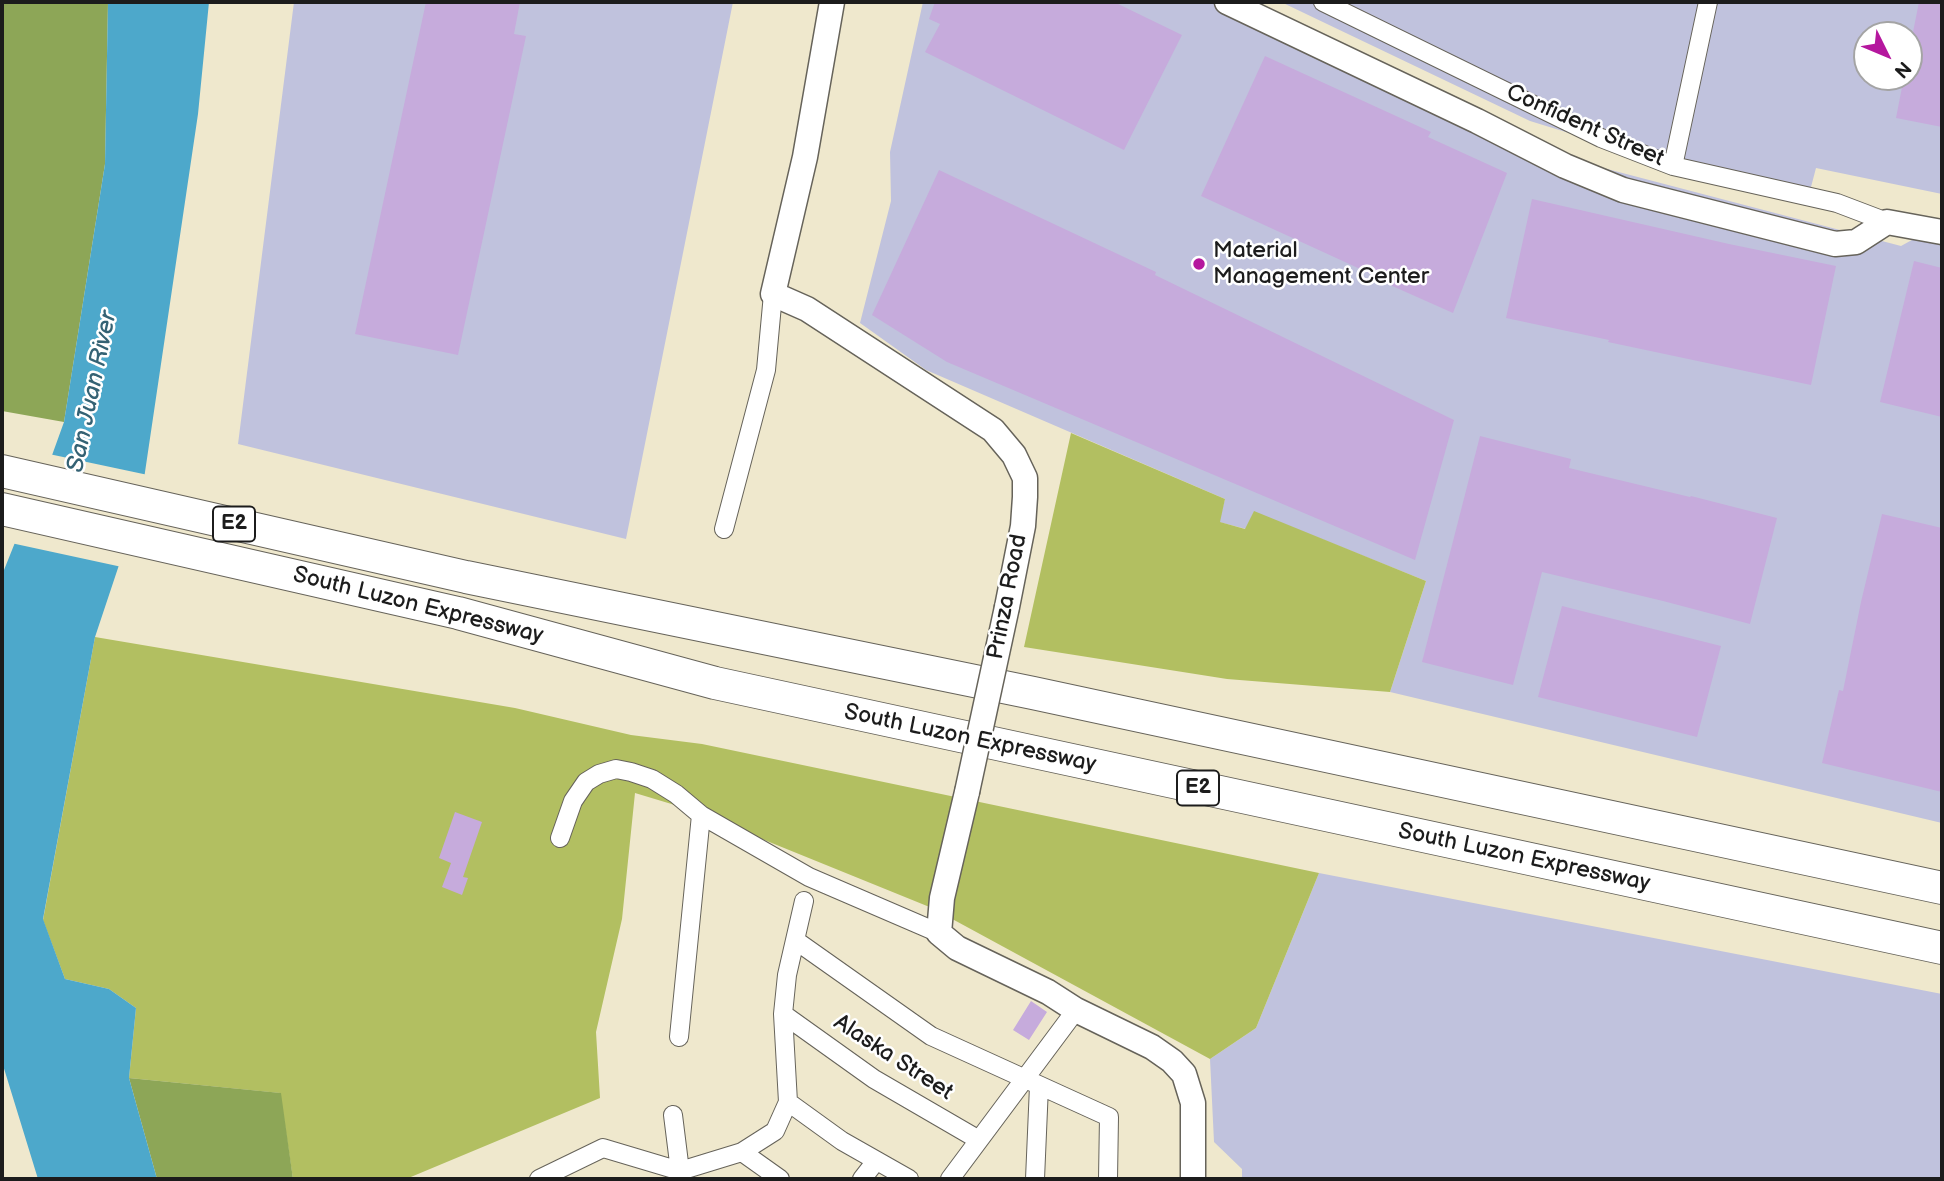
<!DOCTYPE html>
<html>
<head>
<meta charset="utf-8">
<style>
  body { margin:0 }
  #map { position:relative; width:1944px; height:1181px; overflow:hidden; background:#efe8cd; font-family:"Balsamiq Sans",sans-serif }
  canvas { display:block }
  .frame { position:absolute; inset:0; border:4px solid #1c1c1c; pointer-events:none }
  .north { position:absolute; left:1853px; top:21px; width:70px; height:70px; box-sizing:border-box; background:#fff; border:2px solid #a4a4a4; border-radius:50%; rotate:133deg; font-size:19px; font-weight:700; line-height:28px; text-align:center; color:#1c1c1c }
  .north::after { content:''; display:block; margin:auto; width:24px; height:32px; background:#b5179e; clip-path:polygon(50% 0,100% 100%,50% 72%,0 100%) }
</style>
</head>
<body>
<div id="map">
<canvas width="1944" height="1181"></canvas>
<div class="frame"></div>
<div class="north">N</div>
</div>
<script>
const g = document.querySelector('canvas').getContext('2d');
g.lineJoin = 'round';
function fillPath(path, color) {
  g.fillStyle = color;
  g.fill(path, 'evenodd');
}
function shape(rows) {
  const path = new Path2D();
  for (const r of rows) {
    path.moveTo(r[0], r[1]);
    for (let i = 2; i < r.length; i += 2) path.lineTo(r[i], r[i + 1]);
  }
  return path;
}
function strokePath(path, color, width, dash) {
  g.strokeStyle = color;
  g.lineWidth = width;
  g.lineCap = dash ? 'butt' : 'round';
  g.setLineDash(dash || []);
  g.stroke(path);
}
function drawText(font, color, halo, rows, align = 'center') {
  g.font = font + ' "Balsamiq Sans",sans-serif';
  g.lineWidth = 5;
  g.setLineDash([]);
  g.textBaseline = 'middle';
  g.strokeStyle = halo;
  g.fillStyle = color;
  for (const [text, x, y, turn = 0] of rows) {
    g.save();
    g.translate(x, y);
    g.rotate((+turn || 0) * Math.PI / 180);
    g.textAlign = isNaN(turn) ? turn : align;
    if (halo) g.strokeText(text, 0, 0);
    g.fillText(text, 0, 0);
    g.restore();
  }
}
const industrial = shape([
  [294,2,733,2,626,539,238,444],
  [923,2,1219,2,1527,148,1901,246,1930,230,1942,233,1942,823,1390,692,1426,581,1254,512,1246,529,1219,522,1225,499,926,370,860,323,891,201,890,152],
  [1281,2,1942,2,1942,194,1816,168,1806,206,1530,121],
  [1867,35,1909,35,1909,77,1867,77],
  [1319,873,1942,994,1942,1179,1242,1179,1242,1169,1214,1142,1210,1059,1256,1028]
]);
const green = shape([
  [1071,433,1225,499,1220,522,1245,529,1254,511,1426,581,1390,692,1227,679,1024,647],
  [95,637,515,708,631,735,702,744,1319,873,1256,1028,1210,1059,932,908,688,809,635,793,622,919,596,1032,600,1098,406,1179,293,1179,280,1093,129,1078,136,1008,109,989,65,979,43,920]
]);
const forest = shape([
  [2,2,108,2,105,164,64,422,2,411],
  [129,1078,281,1093,293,1179,157,1179]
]);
const water = shape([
  [108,2,209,2,198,114,141,499,95,637,43,919,65,979,109,989,136,1008,129,1078,157,1179,38,1179,2,1062,2,575,22,525,42,483,64,422,105,164]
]);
const pier = shape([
  [49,454,148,475,144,500,122,567,11,543,39,482]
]);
const building = shape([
  [426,2,520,2,514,34,526,36,458,355,355,334],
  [935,2,1114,2,1182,35,1124,150,925,52,940,24,929,19],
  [1919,2,1942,2,1942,127,1896,118,1904,77,1909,77,1909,52],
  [1265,56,1431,132,1428,137,1507,173,1453,313,1381,281,1382,279,1201,196],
  [939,170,1156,272,1155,275,1454,420,1415,560,947,362,872,315],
  [1532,199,1729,244,1836,266,1811,385,1608,342,1609,340,1506,318],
  [1914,261,1942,268,1942,417,1880,402],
  [1480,436,1571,459,1569,468,1690,497,1691,496,1777,518,1750,624,1663,601,1542,572,1513,685,1422,662],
  [1882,514,1942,528,1942,792,1822,763,1839,690,1843,691,1861,602],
  [1562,606,1721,646,1697,737,1538,697],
  [455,812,482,822,463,877,468,878,462,895,442,887,451,863,439,858],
  [1031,1001,1047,1012,1029,1040,1013,1030]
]);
const street = shape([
  [1323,2,1601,138,1673,166,1837,203,1887,222],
  [1673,166,1708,2],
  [724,529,766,370,773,294],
  [560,838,573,801,586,782,599,774,616,769,631,772,652,779,676,794,701,815,809,877,939,933],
  [795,940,931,1036,1109,1117,1108,1179],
  [783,1014,874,1079,979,1140],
  [679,1037,701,815],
  [788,1102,842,1141,909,1179],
  [673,1115,680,1171],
  [742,1152,780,1179],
  [539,1179,603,1148,680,1171,742,1152,775,1131,788,1102,783,1014,787,975,804,901],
  [862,1179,876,1161],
  [950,1179,1076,1010],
  [1035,1179,1039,1086]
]);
const secondary = shape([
  [832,2,805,157,773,294,807,309,993,430,1014,455,1025,478,1025,497,1023,526,1007,607],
  [1227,2,1477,121,1565,166,1623,190,1835,244,1856,242,1887,222,1942,232],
  [967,792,942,898,939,933,957,948,1048,992,1076,1010,1152,1047,1172,1061,1184,1074,1193,1103,1193,1179]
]);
const highway = shape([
  [2,471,466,577,1033,693,1942,888],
  [2,509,458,613,715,683,1942,948]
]);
const secondaryBridge = shape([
  [967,792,1007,607]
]);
const markers = [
  [1199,264,7,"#b5179e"]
];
const shields = [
  [234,524,42],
  [1198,788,42]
];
const shieldNames = [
  ["E2",234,524],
  ["E2",1198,788]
];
const streetNames = [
  ["Confident Street",1585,126,24],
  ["Prinza Road",1008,597,-79],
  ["South Luzon Expressway",418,606,14],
  ["South Luzon Expressway",970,739,12],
  ["South Luzon Expressway",1524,858,12],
  ["Alaska Street",893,1058,33]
];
const poiNames = [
  ["Material",1213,251],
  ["Management Center",1213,277]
];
const waterNames = [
  ["San Juan River",93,392,-78]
];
fillPath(industrial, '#c0c2dd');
fillPath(green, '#b2bf61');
fillPath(forest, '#8da657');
fillPath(water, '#4da8cb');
fillPath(pier, '#efe8cd');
fillPath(building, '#c6abdc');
strokePath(street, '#66635a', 20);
strokePath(secondary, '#66635a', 27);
strokePath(highway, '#66635a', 34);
strokePath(street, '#fff', 18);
strokePath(secondary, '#fff', 24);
strokePath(highway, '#fff', 32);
strokePath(secondaryBridge, '#66635a', 27, []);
strokePath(secondaryBridge, '#fff', 24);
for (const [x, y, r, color] of markers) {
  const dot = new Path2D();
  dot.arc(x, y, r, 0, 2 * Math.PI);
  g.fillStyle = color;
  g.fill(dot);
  strokePath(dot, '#fff', 2.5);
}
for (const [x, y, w] of shields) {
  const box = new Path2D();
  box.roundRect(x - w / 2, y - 17.5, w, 35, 5);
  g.fillStyle = '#fff';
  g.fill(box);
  strokePath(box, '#1c1c1c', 2);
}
drawText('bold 21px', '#1c1c1c', null, shieldNames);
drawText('23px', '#1c1c1c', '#fff', streetNames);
drawText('23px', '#1c1c1c', '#fff', poiNames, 'left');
drawText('italic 24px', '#346274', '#fff', waterNames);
</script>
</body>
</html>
